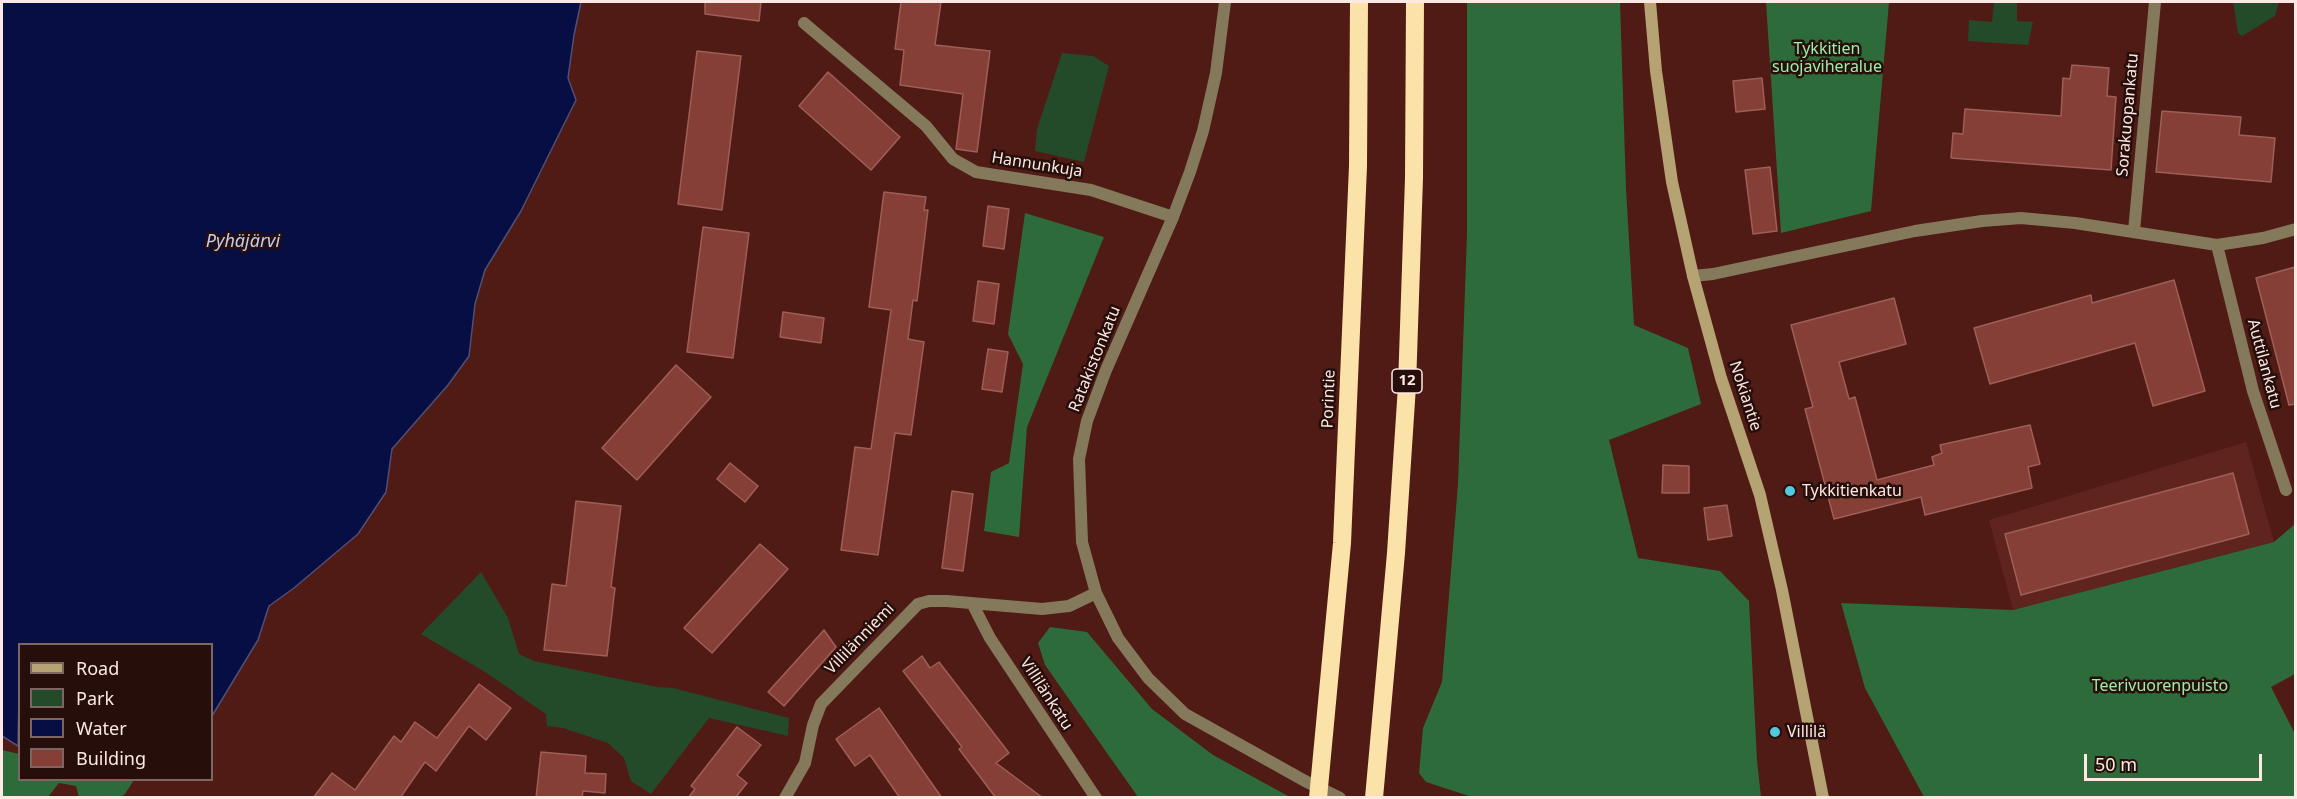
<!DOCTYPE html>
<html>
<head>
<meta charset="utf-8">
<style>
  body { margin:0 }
  #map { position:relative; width:2297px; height:799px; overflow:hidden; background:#501a15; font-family:"Noto Sans",sans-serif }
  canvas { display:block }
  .frame { position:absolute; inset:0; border:3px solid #fee8e4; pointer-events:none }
  .legend { position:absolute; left:18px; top:643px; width:195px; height:138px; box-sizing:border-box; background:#260e0b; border:2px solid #7c6562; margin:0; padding:8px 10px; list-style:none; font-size:18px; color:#fee8e4 }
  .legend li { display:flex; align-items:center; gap:12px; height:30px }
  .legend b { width:30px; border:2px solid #7c6562 }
  .scale { position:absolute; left:2084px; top:754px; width:178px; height:27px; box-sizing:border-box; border:3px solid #fee8e4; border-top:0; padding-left:8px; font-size:18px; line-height:21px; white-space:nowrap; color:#fee8e4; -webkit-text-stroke:4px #260e0b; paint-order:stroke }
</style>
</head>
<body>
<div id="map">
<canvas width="2297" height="799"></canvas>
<div class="frame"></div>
<ul class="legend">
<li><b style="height:8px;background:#b6a374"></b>Road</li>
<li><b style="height:16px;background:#234b2a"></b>Park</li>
<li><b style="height:16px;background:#070e44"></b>Water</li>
<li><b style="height:16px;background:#863f36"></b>Building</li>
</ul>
<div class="scale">50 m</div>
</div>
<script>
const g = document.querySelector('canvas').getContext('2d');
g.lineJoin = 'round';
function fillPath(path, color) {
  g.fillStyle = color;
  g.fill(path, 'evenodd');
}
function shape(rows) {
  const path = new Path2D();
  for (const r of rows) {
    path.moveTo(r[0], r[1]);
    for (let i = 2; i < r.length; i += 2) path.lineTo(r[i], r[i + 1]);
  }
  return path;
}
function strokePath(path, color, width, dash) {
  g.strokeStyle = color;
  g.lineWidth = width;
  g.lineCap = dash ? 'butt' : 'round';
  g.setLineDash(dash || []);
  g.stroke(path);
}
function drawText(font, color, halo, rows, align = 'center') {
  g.font = font + ' "Noto Sans",sans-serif';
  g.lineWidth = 5;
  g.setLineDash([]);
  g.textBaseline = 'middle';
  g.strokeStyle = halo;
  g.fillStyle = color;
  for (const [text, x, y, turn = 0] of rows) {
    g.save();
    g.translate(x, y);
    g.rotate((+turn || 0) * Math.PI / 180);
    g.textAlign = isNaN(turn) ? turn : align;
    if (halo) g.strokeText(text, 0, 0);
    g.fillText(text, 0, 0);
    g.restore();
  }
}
const built = shape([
  [2246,442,2274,542,2013,610,1989,520]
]);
const green = shape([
  [1994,2,2017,2,2017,21,2033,22,2028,45,1968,41,1969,20,1992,22],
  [2233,2,2279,2,2275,16,2242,36,2238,33],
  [1062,53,1093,56,1109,66,1084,162,1035,151,1037,129],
  [481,572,508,618,519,654,534,661,657,687,673,688,789,718,788,736,709,718,651,794,631,781,624,758,608,743,563,728,547,726,546,714,485,672,421,634]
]);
const forest = shape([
  [1467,2,1620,2,1626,189,1634,325,1688,348,1701,404,1609,440,1638,558,1720,571,1749,601,1757,761,1761,797,1472,797,1426,782,1419,773,1423,728,1442,682,1458,484,1467,234],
  [1766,2,1889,2,1871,211,1781,233],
  [1025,213,1104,237,1027,427,1019,537,984,531,991,472,1009,463,1023,364,1008,334],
  [2295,524,2295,674,2271,687,2295,734,2295,797,1924,797,1865,688,1841,603,2013,610,2274,542],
  [1050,627,1087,632,1152,709,1213,755,1290,797,1138,797,1045,665,1038,643],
  [2,750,19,754,20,780,134,780,125,794,120,797,79,797,76,786,59,783,48,797,2,797]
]);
const water = shape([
  [2,2,581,2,574,35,568,78,576,100,521,211,485,270,475,304,469,356,448,385,392,449,386,492,358,534,294,588,269,606,258,640,212,716,212,644,20,644,18,746,2,736,2,2]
]);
const building = shape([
  [705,2,761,2,759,21,705,14,705,2],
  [901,2,941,2,935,45,990,51,977,152,956,149,963,94,900,85,904,50,895,49,901,2],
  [697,51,741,56,722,210,678,204,697,51],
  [2072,65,2109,68,2107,96,2116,97,2111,170,1951,158,1953,133,1963,134,1965,109,2061,116,2063,78,2070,79,2072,65],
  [828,72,900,137,871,170,799,106,828,72],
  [1762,78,1765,109,1736,112,1733,81,1762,78],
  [2162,111,2241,117,2239,135,2275,138,2271,182,2156,172,2162,111],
  [1770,167,1777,231,1753,234,1745,170,1770,167],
  [884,192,926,197,924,210,928,210,917,301,913,300,908,339,924,342,911,435,895,433,878,555,841,550,855,447,871,449,891,310,869,307,884,192],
  [988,206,1009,209,1004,249,983,246,988,206],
  [703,227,749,233,733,358,687,352,703,227],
  [2295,267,2295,404,2289,405,2256,278,2295,267],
  [2174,280,2205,391,2153,406,2135,343,1990,384,1974,328,2091,295,2092,303,2174,280],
  [978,281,999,284,994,324,973,321,978,281],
  [1894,298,1906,344,1839,362,1849,399,1855,397,1877,480,1934,465,1932,457,1942,453,1940,445,2030,425,2040,464,2028,467,2032,488,1925,515,1921,497,1834,519,1805,409,1813,407,1791,325,1894,298],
  [783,312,824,318,821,343,780,337,783,312],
  [988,349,1008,352,1002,392,982,389,988,349],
  [676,365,711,397,637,480,602,448,676,365],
  [730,463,758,486,745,502,717,479,730,463],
  [1663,465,1689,466,1689,493,1662,493,1663,465],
  [2233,473,2249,534,2021,595,2005,534,2233,473],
  [952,491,973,494,963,571,942,568,952,491],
  [576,501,621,506,611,587,615,588,607,656,544,650,552,584,566,586,576,501],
  [1727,505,1732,536,1708,540,1704,508,1727,505],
  [760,544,788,569,712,653,684,628,760,544],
  [824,630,836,647,784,706,768,692,824,630],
  [922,656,930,668,939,662,1009,753,996,763,1043,798,996,798,959,749,962,747,903,671,922,656],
  [479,684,511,708,486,740,469,726,436,771,425,762,400,798,313,798,332,773,355,790,394,736,401,742,415,722,437,738,479,684],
  [879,708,942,798,900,798,870,755,855,766,836,739,879,708],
  [737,727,761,745,737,775,747,783,735,798,688,798,695,789,691,786,737,727],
  [541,752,586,756,585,773,606,774,605,793,583,791,582,798,536,798,541,752]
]);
const street = shape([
  [1225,2,1216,73,1203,131,1190,172,1173,217,1106,370,1087,421,1079,459,1082,542,1096,593,1118,638,1148,678,1185,714,1305,781,1340,798],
  [804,23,926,126,953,159,976,172,1091,190,1173,217],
  [2134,231,2155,2],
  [2217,245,2253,391,2286,490],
  [1693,276,1713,274,1915,231,1982,221,2021,218,2075,223,2217,245,2263,238,2296,229],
  [973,605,990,638,1096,798],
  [785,798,805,763,813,725,821,704,918,604,929,601,947,601,1042,609,1069,606,1096,593]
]);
const secondary = shape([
  [1650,2,1656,71,1672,182,1693,276,1721,378,1760,495,1782,590,1823,798]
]);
const highway = shape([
  [1318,798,1342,543,1358,166,1359,2],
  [1374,798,1396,553,1407,386,1414,178,1415,2]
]);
const markers = [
  [1790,491,6,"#53cadc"],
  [1775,732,6,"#53cadc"]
];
const shields = [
  [1407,381,30]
];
const shieldNames = [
  ["12",1407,381]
];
const parkNames = [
  ["Tykkitien",1827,49],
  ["suojaviheralue",1827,67],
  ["Teerivuorenpuisto",2160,686]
];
const streetNames = [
  ["Sorakuopankatu",2128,115,-85],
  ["Hannunkuja",1037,165,9],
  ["Ratakistonkatu",1095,359,-68],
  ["Auttilankatu",2264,364,75],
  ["Nokiantie",1745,396,72],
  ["Porintie",1329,399,-88],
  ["Villilänniemi",860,639,-46],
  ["Villilänkatu",1046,694,57]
];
const poiNames = [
  ["Tykkitienkatu",1802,491],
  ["Villilä",1787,732]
];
const waterNames = [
  ["Pyhäjärvi",243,242]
];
fillPath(built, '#60241e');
fillPath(green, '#234b2a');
fillPath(forest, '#2e6b3b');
fillPath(water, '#070e44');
strokePath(water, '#514f74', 1.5);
fillPath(building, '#863f36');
strokePath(building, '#9d5f57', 1.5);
strokePath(street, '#85795c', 12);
strokePath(secondary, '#b6a374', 12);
strokePath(highway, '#fae2a8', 18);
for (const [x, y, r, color] of markers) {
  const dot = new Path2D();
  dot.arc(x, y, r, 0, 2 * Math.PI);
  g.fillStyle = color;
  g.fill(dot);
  strokePath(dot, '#260e0b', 2);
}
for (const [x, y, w] of shields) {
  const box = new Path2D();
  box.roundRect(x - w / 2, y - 12, w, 24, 4.5);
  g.fillStyle = '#260e0b';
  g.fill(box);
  strokePath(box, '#fee8e4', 1.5);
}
drawText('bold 15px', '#fee8e4', null, shieldNames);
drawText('16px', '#99efa7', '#260e0b', parkNames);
drawText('16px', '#fee8e4', '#260e0b', streetNames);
drawText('16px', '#fee8e4', '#260e0b', poiNames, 'left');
drawText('italic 18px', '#c0cdf1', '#260e0b', waterNames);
</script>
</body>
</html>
